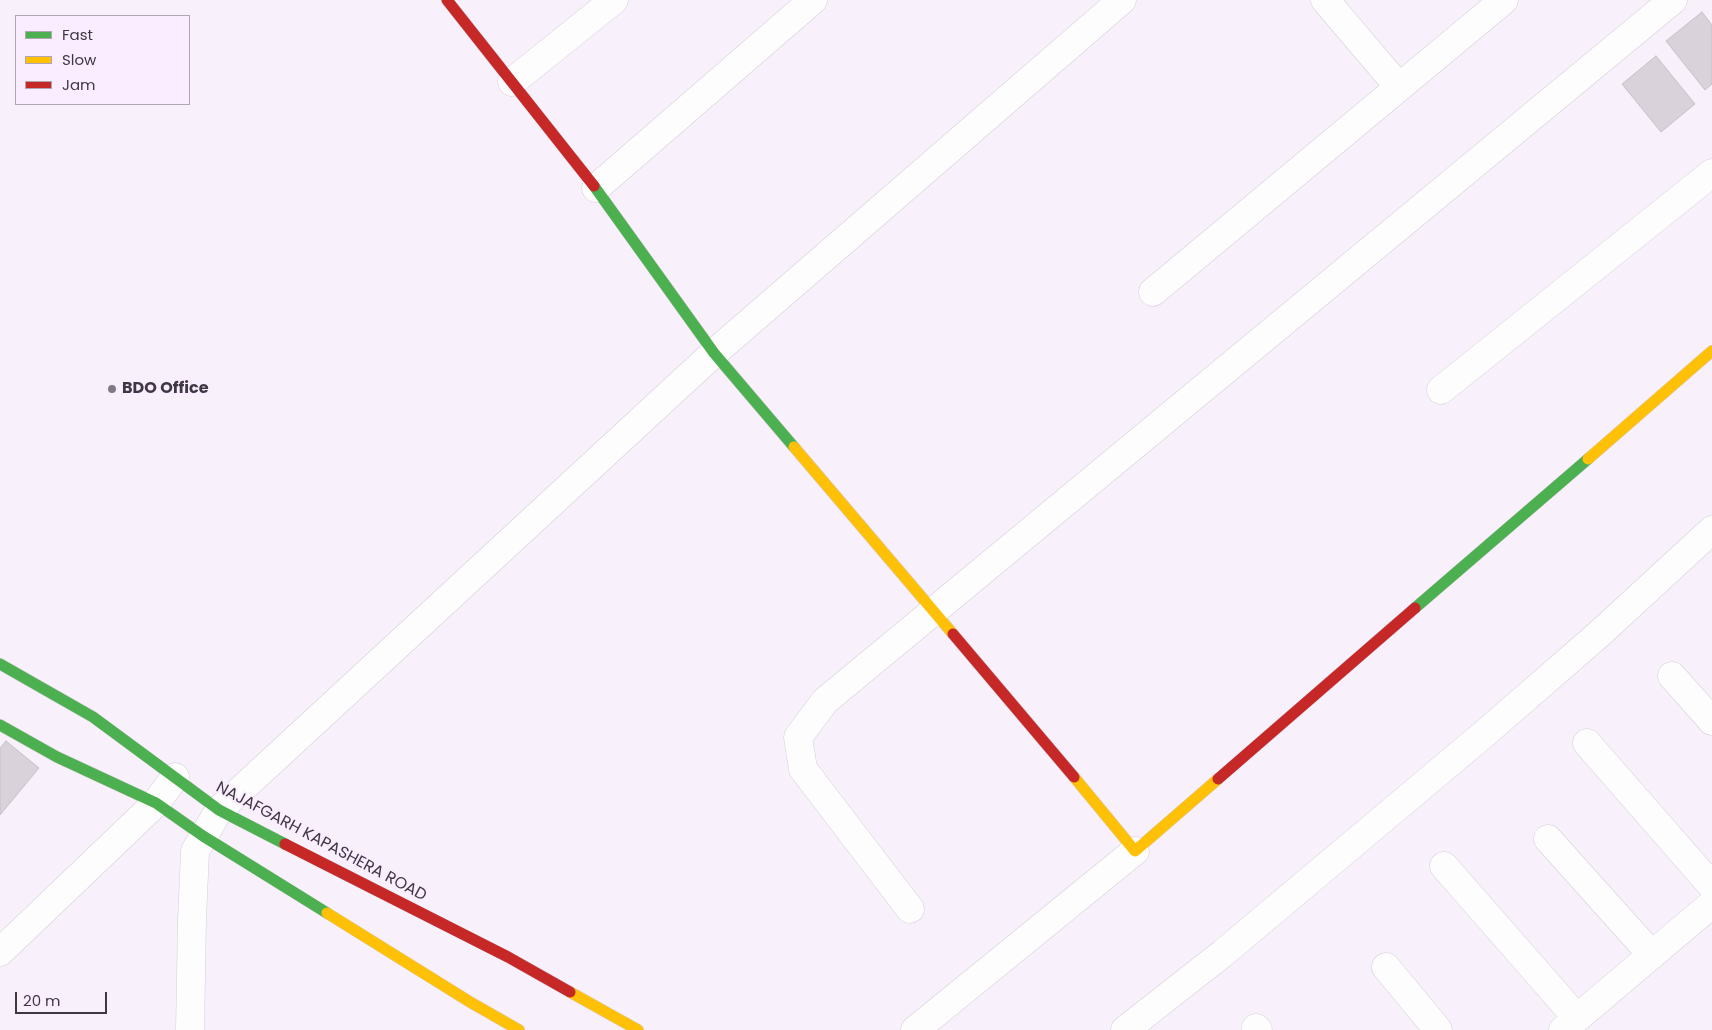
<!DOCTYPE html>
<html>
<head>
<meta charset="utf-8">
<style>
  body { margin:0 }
  #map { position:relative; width:1712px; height:1030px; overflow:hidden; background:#f8f1fb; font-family:Poppins,sans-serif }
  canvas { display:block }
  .legend { position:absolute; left:15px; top:15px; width:175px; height:90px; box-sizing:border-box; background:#faedff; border:1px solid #afa5b3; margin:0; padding:6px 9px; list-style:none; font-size:15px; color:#3e3940 }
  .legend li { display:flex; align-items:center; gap:10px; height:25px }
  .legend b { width:25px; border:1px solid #afa5b3 }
  .scale { position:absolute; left:15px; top:992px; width:92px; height:22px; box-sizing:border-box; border:2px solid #3e3940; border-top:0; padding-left:6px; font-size:15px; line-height:18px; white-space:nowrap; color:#3e3940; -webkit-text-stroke:4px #faedff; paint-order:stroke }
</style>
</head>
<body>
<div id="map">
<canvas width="1712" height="1030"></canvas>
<ul class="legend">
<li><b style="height:6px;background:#4caf50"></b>Fast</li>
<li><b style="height:6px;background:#ffc107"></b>Slow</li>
<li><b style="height:6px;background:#c62828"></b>Jam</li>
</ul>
<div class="scale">20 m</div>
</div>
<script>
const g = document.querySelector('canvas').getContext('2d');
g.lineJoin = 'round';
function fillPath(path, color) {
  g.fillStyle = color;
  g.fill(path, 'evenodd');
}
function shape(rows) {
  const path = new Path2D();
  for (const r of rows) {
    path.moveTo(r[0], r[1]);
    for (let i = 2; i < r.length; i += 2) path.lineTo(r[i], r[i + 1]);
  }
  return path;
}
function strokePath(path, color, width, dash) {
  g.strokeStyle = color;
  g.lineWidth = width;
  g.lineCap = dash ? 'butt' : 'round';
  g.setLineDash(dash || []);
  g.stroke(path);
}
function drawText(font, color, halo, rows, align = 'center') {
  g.font = font + ' Poppins,sans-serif';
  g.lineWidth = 4;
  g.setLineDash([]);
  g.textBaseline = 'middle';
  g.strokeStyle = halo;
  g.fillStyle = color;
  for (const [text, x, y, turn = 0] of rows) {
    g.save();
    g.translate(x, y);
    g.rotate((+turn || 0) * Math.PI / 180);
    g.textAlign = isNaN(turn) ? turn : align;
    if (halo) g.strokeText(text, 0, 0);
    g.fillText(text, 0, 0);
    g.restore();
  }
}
const building = shape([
  [1702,12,1712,25,1712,84,1705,90,1666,41,1702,12],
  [1656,56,1695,104,1661,132,1622,84,1656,56],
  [6,741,39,768,0,815,0,748,6,741]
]);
const street = shape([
  [1325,0,1399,87],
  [512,82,614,0],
  [596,188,813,0],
  [1153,292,1504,0],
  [1441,390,1712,173],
  [1672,676,1712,721],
  [1587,743,1712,886],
  [1548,839,1652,955],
  [1444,866,1577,1018],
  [910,909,803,769,798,737,825,701,1673,0],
  [0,952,156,803,175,777],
  [1386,967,1438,1030],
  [1256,1028,1258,1030],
  [190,1030,192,920,195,851,219,810,714,353,1122,0],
  [915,1030,1135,851],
  [1125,1030,1222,954,1484,734,1598,635,1712,530],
  [1563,1030,1712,904]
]);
const fast = shape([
  [594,186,714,353,794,447],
  [1415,608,1588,459],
  [0,664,93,717,219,810,285,844],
  [0,725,57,757,156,803,203,836,327,913]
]);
const slow = shape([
  [794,447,953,634],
  [1588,459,1712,351],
  [1074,777,1135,851,1218,779],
  [327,913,470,1002,519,1030],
  [570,992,638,1030]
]);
const jam = shape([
  [447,0,594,186],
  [953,634,1074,777],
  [1218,779,1415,608],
  [285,844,508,957,570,992]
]);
const markers = [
  [112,389,5,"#7f7981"]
];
const poiNames = [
  ["BDO Office",122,389]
];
const streetNames = [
  ["NAJAFGARH KAPASHERA ROAD",321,842,28]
];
fillPath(building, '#d9d2da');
strokePath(building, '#c5c0c7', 1);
strokePath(street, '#d4ced6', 29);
strokePath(fast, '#d4ced6', 12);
strokePath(slow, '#d4ced6', 12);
strokePath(jam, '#d4ced6', 12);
strokePath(street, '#fefdfe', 28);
strokePath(fast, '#4caf50', 11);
strokePath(slow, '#ffc107', 11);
strokePath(jam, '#c62828', 11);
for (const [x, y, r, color] of markers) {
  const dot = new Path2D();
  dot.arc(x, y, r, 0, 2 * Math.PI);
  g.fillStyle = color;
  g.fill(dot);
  strokePath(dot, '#faedff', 2);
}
drawText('bold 16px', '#3e3940', '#faedff', poiNames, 'left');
drawText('16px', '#3e3940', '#faedff', streetNames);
</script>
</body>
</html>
